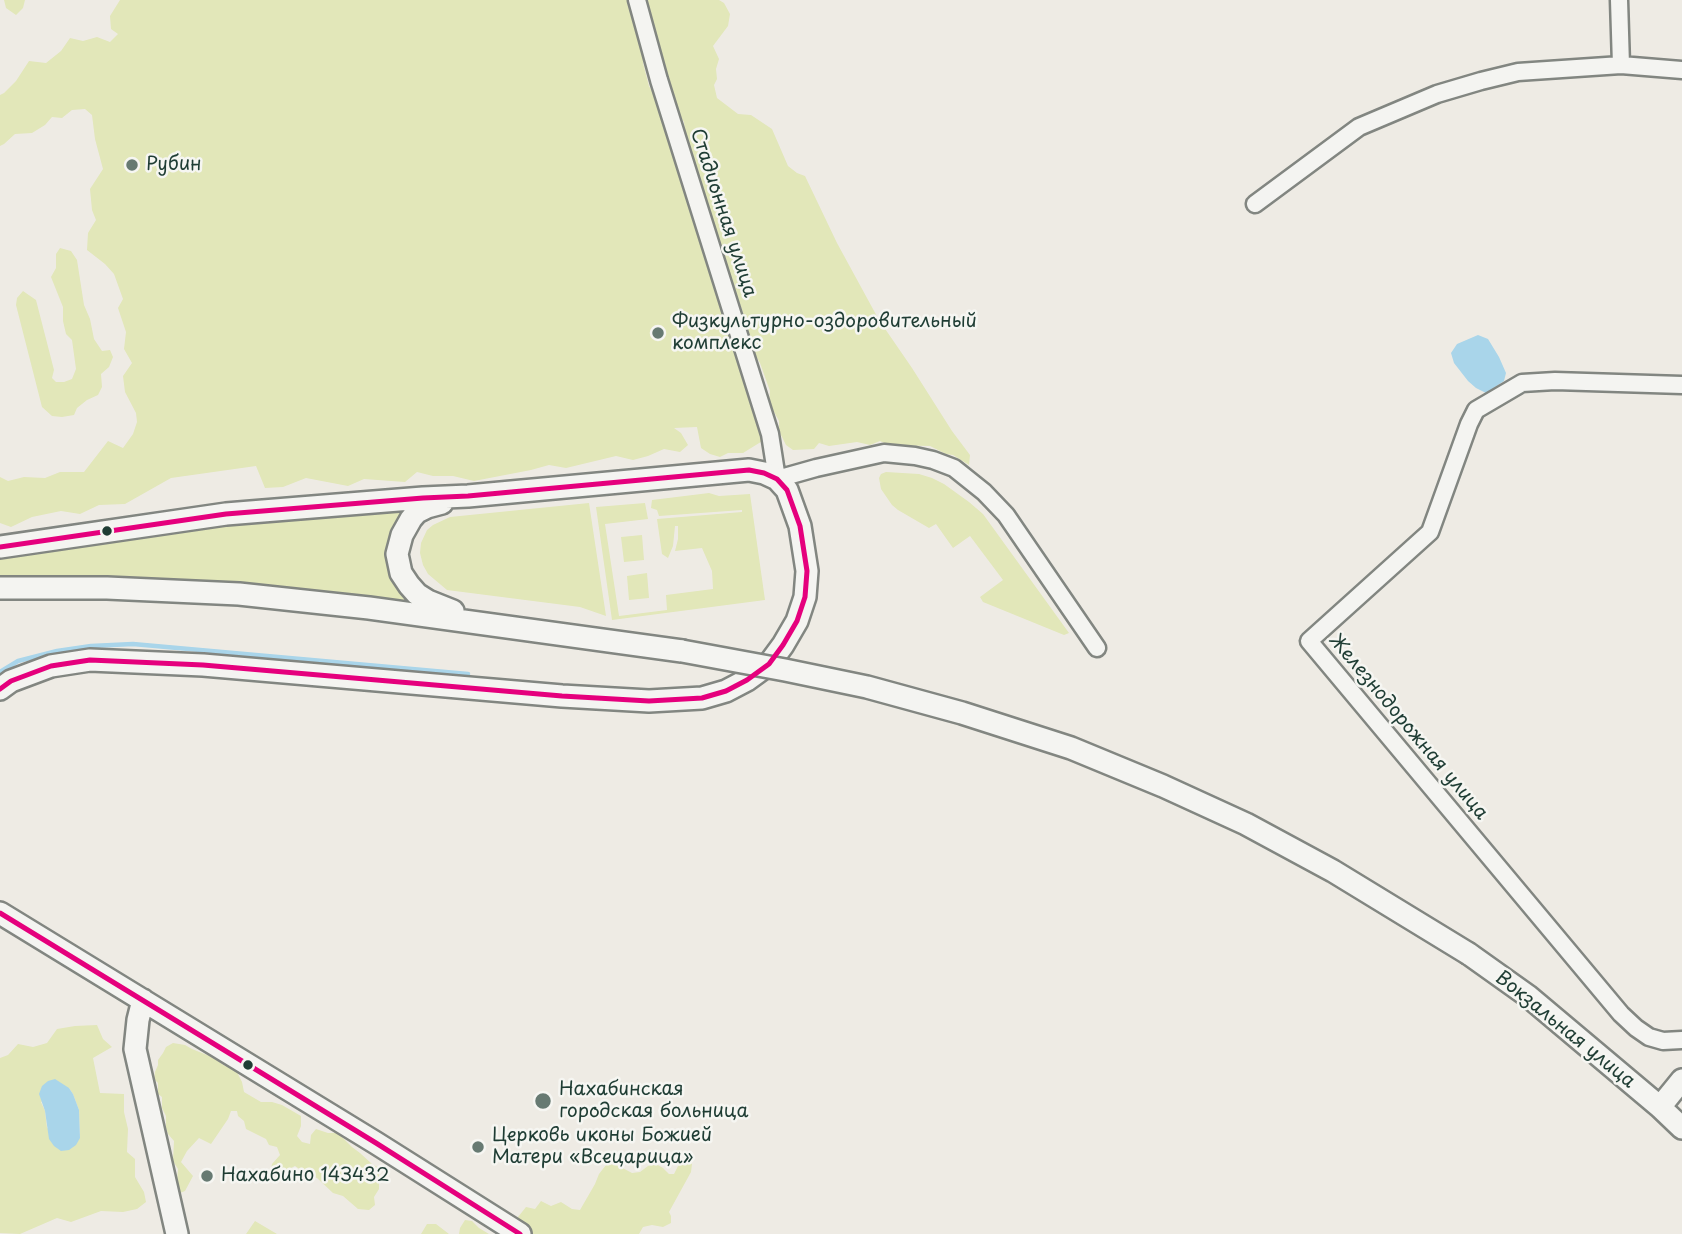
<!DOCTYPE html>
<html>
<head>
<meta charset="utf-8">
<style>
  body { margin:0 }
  canvas { display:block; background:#eeebe4 }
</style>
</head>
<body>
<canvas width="1682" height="1234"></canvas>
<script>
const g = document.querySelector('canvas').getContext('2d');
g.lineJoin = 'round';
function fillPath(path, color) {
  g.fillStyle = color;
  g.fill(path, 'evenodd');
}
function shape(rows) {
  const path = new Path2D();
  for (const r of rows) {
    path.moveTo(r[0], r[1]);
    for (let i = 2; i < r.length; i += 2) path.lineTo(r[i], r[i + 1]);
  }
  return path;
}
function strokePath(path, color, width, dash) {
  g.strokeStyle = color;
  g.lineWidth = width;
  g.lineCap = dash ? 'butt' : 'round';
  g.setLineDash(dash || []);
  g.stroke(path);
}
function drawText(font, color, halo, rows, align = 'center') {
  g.font = font + ' "Playpen Sans",sans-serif';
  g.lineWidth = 5;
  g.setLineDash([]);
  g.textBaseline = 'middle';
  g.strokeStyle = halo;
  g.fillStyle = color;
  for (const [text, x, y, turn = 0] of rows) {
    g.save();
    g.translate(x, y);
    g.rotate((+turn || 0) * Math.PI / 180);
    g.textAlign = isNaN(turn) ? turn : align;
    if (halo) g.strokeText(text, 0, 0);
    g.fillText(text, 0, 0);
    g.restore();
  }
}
const green = shape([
  [4,0,25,0,23,8,16,15,6,8],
  [120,0,633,0,644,54,643,63,649,86,658,103,667,135,681,150,697,211,696,231,704,256,710,255,764,440,743,453,728,453,720,457,710,454,701,448,697,427,674,428,681,433,688,445,680,452,664,449,648,456,633,460,616,456,566,468,549,465,531,470,474,481,453,476,433,476,417,472,405,482,364,479,348,486,306,478,283,487,265,488,256,466,171,478,125,504,99,505,80,514,61,511,32,517,11,527,0,523,0,477,8,481,24,477,45,478,60,472,84,472,108,441,123,448,133,434,137,422,136,413,125,392,123,376,132,363,124,349,126,332,118,308,123,299,114,274,105,264,87,250,88,233,96,220,92,210,90,189,103,169,95,139,92,115,85,109,72,110,62,118,52,117,45,125,32,133,15,134,4,144,0,146,0,95,4,93,16,81,29,61,46,63,61,51,70,38,83,41,97,37,110,42,118,34,111,29,110,16],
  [645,0,719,0,724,3,730,14,728,26,713,46,719,59,716,69,717,79,714,85,717,98,738,114,751,115,772,129,788,166,797,173,805,176,837,243,879,320,912,368,952,431,970,455,969,465,953,455,946,454,930,446,889,445,880,441,870,445,857,442,829,446,819,443,814,449,793,450,786,445,779,431,779,421,769,403,770,391,760,363,747,342,744,315,732,283,725,270,725,255,713,224,706,213,705,196,695,168,693,154,685,133,684,122,676,110,674,99,664,81,664,67,661,51,657,45,647,11],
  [60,248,71,251,77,260,84,305,90,319,94,339,102,351,110,350,113,357,109,367,101,374,102,387,98,395,87,400,77,408,74,415,62,417,52,416,42,407,16,305,17,298,23,291,36,300,54,370,52,378,56,382,64,382,72,379,76,369,72,340,66,334,63,321,63,307,51,277,56,268,56,254],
  [886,472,919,474,932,478,944,484,969,502,983,514,1069,633,1064,635,983,602,980,597,1003,580,970,536,953,548,936,524,929,528,898,510,892,505,881,489,879,478,881,474],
  [709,493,719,496,750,494,765,600,612,620,596,507,645,503,648,519,605,524,619,616,667,610,666,595,713,589,712,571,702,548,675,551,678,539,678,526,675,526,673,546,668,558,662,554,657,519,742,512,742,510,659,516,657,510,651,508,652,500],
  [411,502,395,525,388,549,412,603,410,604,109,578,0,578,0,552],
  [589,503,606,616,580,607,447,590,428,574,423,565,420,553,421,543,427,530,433,525,450,517],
  [642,535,644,560,624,562,621,537],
  [647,573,649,598,629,600,627,576],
  [97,1025,103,1039,112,1047,93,1058,100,1093,124,1094,124,1112,128,1129,127,1152,135,1159,135,1177,144,1192,146,1202,137,1209,123,1212,101,1211,71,1222,57,1218,20,1234,0,1233,0,1058,8,1055,18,1044,33,1047,47,1043,57,1029,75,1026],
  [69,1088,73,1094,79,1110,80,1138,47,1128,45,1111,41,1102],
  [173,1043,185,1045,192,1049,212,1057,225,1066,235,1068,242,1082,244,1092,261,1102,272,1102,282,1105,301,1116,301,1126,297,1136,302,1142,310,1144,311,1135,316,1129,328,1133,338,1133,352,1147,360,1153,372,1164,379,1168,379,1189,374,1197,375,1205,369,1210,358,1209,343,1196,333,1193,317,1178,308,1175,295,1166,289,1169,282,1177,274,1174,271,1169,272,1164,280,1155,277,1147,269,1145,266,1139,246,1129,244,1121,238,1116,237,1111,231,1111,228,1119,211,1144,199,1138,187,1151,181,1162,193,1176,185,1191,180,1193,177,1181,178,1169,173,1161,174,1141,168,1134,166,1128,166,1116,162,1108,162,1097,158,1094,158,1083,154,1079,155,1072,158,1065,158,1060,163,1053,166,1047],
  [687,1159,692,1164,691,1172,669,1212,671,1216,671,1223,663,1227,652,1225,643,1227,639,1234,530,1234,516,1224,518,1217,526,1207,535,1209,541,1201,551,1206,561,1202,572,1209,580,1210,595,1184,599,1174,606,1165,615,1164,632,1173,640,1172,648,1166,656,1164,663,1168,669,1174,674,1174,681,1160],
  [465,1220,472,1221,479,1228,489,1234,459,1234,460,1228],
  [255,1221,277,1234,246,1234],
  [427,1224,436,1224,449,1234,421,1234]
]);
const water = shape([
  [1478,335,1488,339,1499,357,1506,373,1504,381,1486,393,1476,388,1468,381,1454,363,1451,353,1457,344],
  [55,1079,69,1088,73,1094,79,1110,80,1138,76,1145,69,1150,61,1151,54,1146,49,1139,45,1111,39,1094,42,1086,48,1081]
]);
const stream = shape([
  [0,672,18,661,57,651,91,646,133,644,468,674]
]);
const street = shape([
  [637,0,659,80,770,434,777,479,816,468,884,453,915,456,933,460,954,468,984,492,1006,515,1097,648],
  [1619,0,1621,65],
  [1255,204,1359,127,1437,94,1481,81,1518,72,1621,65,1682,70],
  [1682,385,1555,381,1522,383,1476,410,1469,424,1430,532,1309,641,1621,1014,1636,1028,1649,1037,1663,1041,1682,1040]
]);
const secondary = shape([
  [442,503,427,507,417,512,411,519,402,535,397,554,401,573,409,585,417,594,428,601,453,611],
  [0,547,226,514,423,498,468,496,749,470,764,473,777,479,787,490,800,526,807,571,805,597,797,621,783,645,769,664,747,680,726,691,702,698,649,701,562,696,203,665,90,660,51,666,11,681,0,689],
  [0,588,107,588,239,594,369,608,682,651],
  [0,913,376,1143,520,1234],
  [1469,954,1528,996,1660,1107,1682,1128],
  [143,1000,138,1020,135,1049,177,1234],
  [1660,1107,1682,1080]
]);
const secondaryBridge = shape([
  [682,651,785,670,867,687,962,713,1071,748,1163,786,1246,824,1333,871,1469,954]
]);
const bus1 = shape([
  [0,547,226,514,423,498,468,496,749,470,764,473,777,479,787,490,800,526,807,571,805,597,797,621,783,645,769,664,747,680,726,691,702,698,649,701,562,696,203,665,90,660,51,666,11,681,0,689],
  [0,913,376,1143,520,1234]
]);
const markers = [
  [132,165,7,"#677a72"],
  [658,333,7,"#677a72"],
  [107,531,6,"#1f3d34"],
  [248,1065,6,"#1f3d34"],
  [543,1101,9,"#677a72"],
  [478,1147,7,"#677a72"],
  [207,1176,7,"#677a72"]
];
const poiNames = [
  ["Рубин",146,165],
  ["Физкультурно-оздоровительный",672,322],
  ["комплекс",672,344],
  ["Нахабинская",559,1090],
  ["городская больница",559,1112],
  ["Церковь иконы Божией",492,1136],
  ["Матери «Всецарица»",492,1158],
  ["Нахабино 143432",221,1176]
];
const streetNames = [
  ["Стадионная улица",723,213,72],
  ["Железнодорожная улица",1408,727,50],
  ["Вокзальная улица",1565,1030,39]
];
fillPath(green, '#e2e7b9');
fillPath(water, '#a9d5ea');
strokePath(stream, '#a9d5ea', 4.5);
strokePath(street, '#828681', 21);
strokePath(secondary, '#828681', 26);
strokePath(street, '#f4f4f1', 16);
strokePath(secondary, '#f4f4f1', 21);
strokePath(secondaryBridge, '#828681', 26, []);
strokePath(secondaryBridge, '#f4f4f1', 21);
strokePath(bus1, '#e5007d', 5);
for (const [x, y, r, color] of markers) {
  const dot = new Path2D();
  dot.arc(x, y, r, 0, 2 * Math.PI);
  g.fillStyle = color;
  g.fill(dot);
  strokePath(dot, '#f6f6f2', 2.5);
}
drawText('19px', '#1f3d34', '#f6f6f2', poiNames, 'left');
drawText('19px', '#1f3d34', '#f6f6f2', streetNames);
</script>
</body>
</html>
